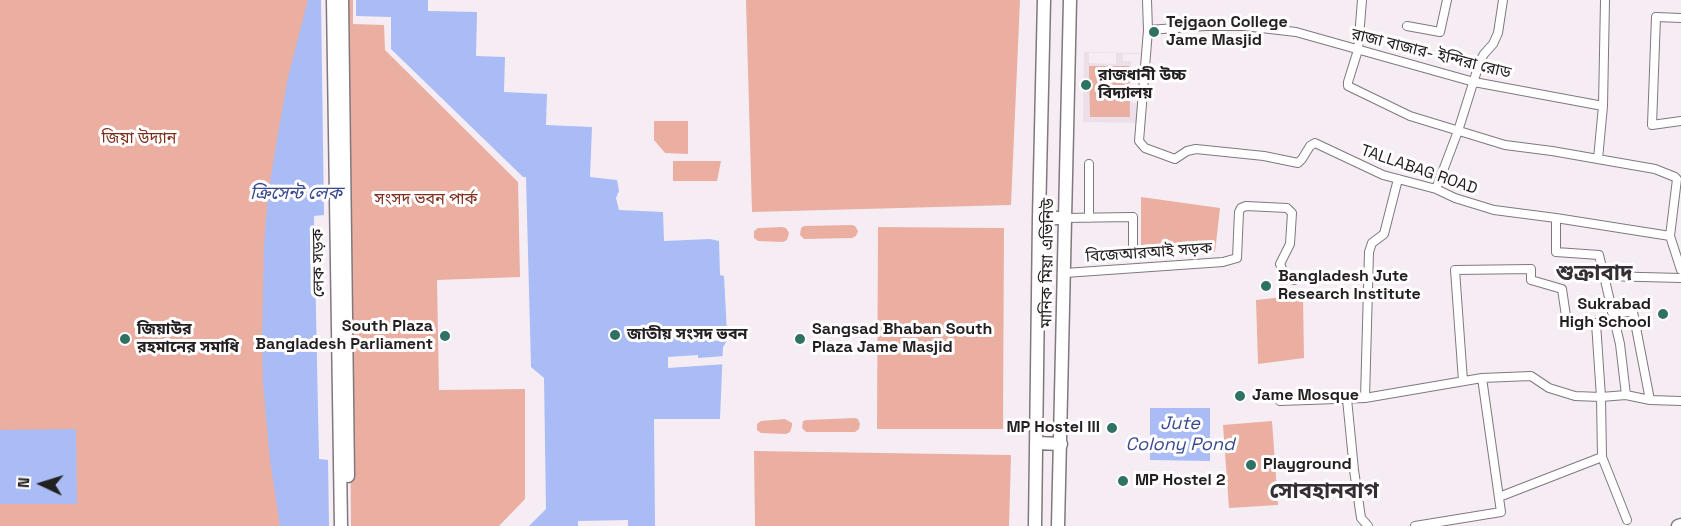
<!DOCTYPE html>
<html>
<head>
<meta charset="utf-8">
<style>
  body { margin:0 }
  #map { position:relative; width:1681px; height:526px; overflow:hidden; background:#f6edf4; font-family:"Space Grotesk",sans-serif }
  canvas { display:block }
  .north { position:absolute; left:12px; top:454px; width:60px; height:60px; -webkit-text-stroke:4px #fffdfe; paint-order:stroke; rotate:274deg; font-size:16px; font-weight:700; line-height:24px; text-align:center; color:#232022 }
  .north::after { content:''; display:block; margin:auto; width:21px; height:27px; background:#232022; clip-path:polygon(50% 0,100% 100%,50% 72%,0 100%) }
</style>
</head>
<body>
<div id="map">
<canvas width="1681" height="526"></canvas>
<div class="north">N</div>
</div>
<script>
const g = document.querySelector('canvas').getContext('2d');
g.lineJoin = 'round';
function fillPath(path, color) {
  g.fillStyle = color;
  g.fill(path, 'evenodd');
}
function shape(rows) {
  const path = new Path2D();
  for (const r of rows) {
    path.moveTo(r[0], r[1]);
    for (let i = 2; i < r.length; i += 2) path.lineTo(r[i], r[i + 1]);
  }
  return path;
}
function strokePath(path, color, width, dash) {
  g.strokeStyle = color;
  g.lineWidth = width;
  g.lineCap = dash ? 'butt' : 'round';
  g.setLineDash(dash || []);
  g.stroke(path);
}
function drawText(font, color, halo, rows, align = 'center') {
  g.font = font + ' "Space Grotesk","Noto Sans Bengali",sans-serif';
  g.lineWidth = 6;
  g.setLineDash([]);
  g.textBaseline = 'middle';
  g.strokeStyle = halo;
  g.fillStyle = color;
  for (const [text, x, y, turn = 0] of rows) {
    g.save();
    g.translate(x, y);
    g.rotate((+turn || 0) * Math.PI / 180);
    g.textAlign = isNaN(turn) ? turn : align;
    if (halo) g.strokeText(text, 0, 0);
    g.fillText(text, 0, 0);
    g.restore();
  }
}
const built = shape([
  [1084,52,1144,53,1143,123,1083,122],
  [1089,53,1116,53,1116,64,1089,63],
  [1123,54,1141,54,1141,103,1131,103,1131,61,1123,61]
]);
const green = shape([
  [0,0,308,0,281,526,0,526],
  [346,0,353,0,353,24,384,25,385,50,518,182,520,277,437,280,439,390,525,389,525,499,499,526,351,526],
  [746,0,1020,0,1011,205,752,212],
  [1089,66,1129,66,1130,117,1090,117],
  [654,121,688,121,688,154,665,153,654,140],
  [673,161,721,161,717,181,673,181],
  [1141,197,1220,208,1215,252,1141,248],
  [852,225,855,226,858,231,856,236,852,238,804,239,800,235,801,228,804,226],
  [782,227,786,228,789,233,787,240,783,242,758,241,754,238,754,231,758,228],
  [878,227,1004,228,1003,429,877,429],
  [1303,295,1304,358,1258,364,1256,300],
  [855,418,858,419,860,424,859,429,855,432,806,432,802,428,803,421,807,420],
  [785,419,792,423,792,426,790,432,786,434,761,433,757,430,757,424,761,421],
  [1272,421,1278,505,1229,508,1223,425],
  [754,451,1011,455,1009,526,755,526]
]);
const water = shape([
  [308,0,321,0,324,215,314,216,319,459,328,460,329,526,280,526,270,460,263,384,262,343,264,244,268,195,275,151,288,77],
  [356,0,428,0,428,11,477,12,476,56,505,57,504,92,547,94,546,125,592,127,590,177,617,180,619,191,616,198,619,210,663,212,664,241,710,239,719,241,720,275,724,276,727,334,727,341,723,347,720,419,654,419,655,526,628,526,628,520,578,521,578,526,529,526,546,509,544,378,531,367,526,177,523,177,391,49,391,17,356,16],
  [1150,408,1210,408,1210,461,1150,460],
  [76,429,77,504,0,504,0,430]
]);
const pier = shape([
  [698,332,727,334,727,341,698,340],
  [698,355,698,358,725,356,726,364,668,368,668,357]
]);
const minor = shape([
  [1147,0,1148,30,1205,26,1244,26,1296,32,1474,82,1603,106,1605,0],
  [1362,0,1358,50,1348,82,1348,86,1410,116,1505,145,1552,151,1655,169,1675,177,1677,179,1670,236,1681,270],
  [1681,18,1656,17,1652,125,1681,121],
  [1407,26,1440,32,1447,0],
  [1148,30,1139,141,1145,148,1175,159,1187,151,1196,149,1264,156,1298,163,1302,159,1310,146,1315,143,1383,175,1436,189,1455,198,1494,210,1556,218,1670,236],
  [1598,159,1603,106],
  [1436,189,1458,131,1480,61,1484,54,1493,44,1498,33,1503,0],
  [1065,218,1133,217,1133,256],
  [1089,218,1089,164],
  [1556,218,1556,252,1599,255,1604,276],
  [1065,273,1223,262,1237,258,1239,212,1241,208,1246,206,1287,208,1292,213,1290,244,1280,264,1283,271,1294,280],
  [1612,312,1633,312,1650,400],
  [1482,378,1531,376,1549,388,1575,396,1601,397,1626,395,1650,400,1681,401],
  [1463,381,1455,270,1531,269,1531,280,1562,289,1567,323,1596,323,1601,397,1602,457,1499,497],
  [1626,395,1620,344,1604,276,1681,278],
  [1365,398,1369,252,1372,243,1384,234,1398,179],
  [1347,399,1354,470,1361,518,1368,526],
  [1280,401,1365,398,1482,378,1501,512,1415,526],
  [1602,457,1627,520]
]);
const primary = shape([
  [333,0,341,526],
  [342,0,348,476]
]);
const trunk = shape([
  [1039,218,1065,218],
  [1037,443,1061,444],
  [1035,526,1039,218,1044,0],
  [1058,526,1070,0],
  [1678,526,1681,525]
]);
const markers = [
  [1154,32,6,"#2f7263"],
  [1086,85,6,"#2f7263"],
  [1266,286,6,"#2f7263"],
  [1663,314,6,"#2f7263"],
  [615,335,6,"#2f7263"],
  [445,336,6,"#2f7263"],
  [125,339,6,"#2f7263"],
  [800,339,6,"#2f7263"],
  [1240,396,6,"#2f7263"],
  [1112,428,6,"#2f7263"],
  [1251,465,6,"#2f7263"],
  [1123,481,6,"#2f7263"]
];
const poiNames = [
  ["Tejgaon College",1166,23],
  ["Jame Masjid",1166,41],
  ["রাজধানী উচ্চ",1098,76],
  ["বিদ্যালয়",1098,94],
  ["Bangladesh Jute",1278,277],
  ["Research Institute",1278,295],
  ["Sukrabad",1651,305,"right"],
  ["High School",1651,323,"right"],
  ["South Plaza",433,327,"right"],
  ["Bangladesh Parliament",433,345,"right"],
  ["জিয়াউর",137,330],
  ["রহমানের সমাধি",137,348],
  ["Sangsad Bhaban South",812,330],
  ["Plaza Jame Masjid",812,348],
  ["জাতীয় সংসদ ভবন",627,335],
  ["Jame Mosque",1252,396],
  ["MP Hostel III",1100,428,"right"],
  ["Playground",1263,465],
  ["MP Hostel 2",1135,481]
];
const streetNames = [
  ["রাজা বাজার- ইন্দিরা রোড",1431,54,14],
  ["TALLABAG ROAD",1419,170,19],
  ["বিজেআরআই সড়ক",1149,253,-4],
  ["লেক সড়ক",319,263,-91],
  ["মানিক মিয়া এভিনিউ",1048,263,-89]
];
const parkNames = [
  ["জিয়া উদ্যান",139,139],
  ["সংসদ ভবন পার্ক",426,200]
];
const waterNames = [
  ["ক্রিসেন্ট লেক",296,194],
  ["Jute",1180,424],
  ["Colony Pond",1180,445]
];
const districtNames = [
  ["শুক্রাবাদ",1594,274],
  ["সোবহানবাগ",1324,492]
];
fillPath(built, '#eddfea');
fillPath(green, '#eaafa1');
fillPath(water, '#a9bcf5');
fillPath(pier, '#f6edf4');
strokePath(minor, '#80787e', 10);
strokePath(primary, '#80787e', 15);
strokePath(trunk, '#80787e', 15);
strokePath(minor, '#fff', 8);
strokePath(primary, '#fff', 12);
strokePath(trunk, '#fff', 12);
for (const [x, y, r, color] of markers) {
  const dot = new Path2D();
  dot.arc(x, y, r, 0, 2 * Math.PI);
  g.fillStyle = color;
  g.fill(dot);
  strokePath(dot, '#fffdfe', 2);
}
drawText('bold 16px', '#232022', '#fffdfe', poiNames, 'left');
drawText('16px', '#232022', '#fffdfe', streetNames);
drawText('16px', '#7d2f1d', '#fffdfe', parkNames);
drawText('italic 18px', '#384a8e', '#fffdfe', waterNames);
drawText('bold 22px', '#352f34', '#fffdfe', districtNames);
</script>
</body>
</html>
